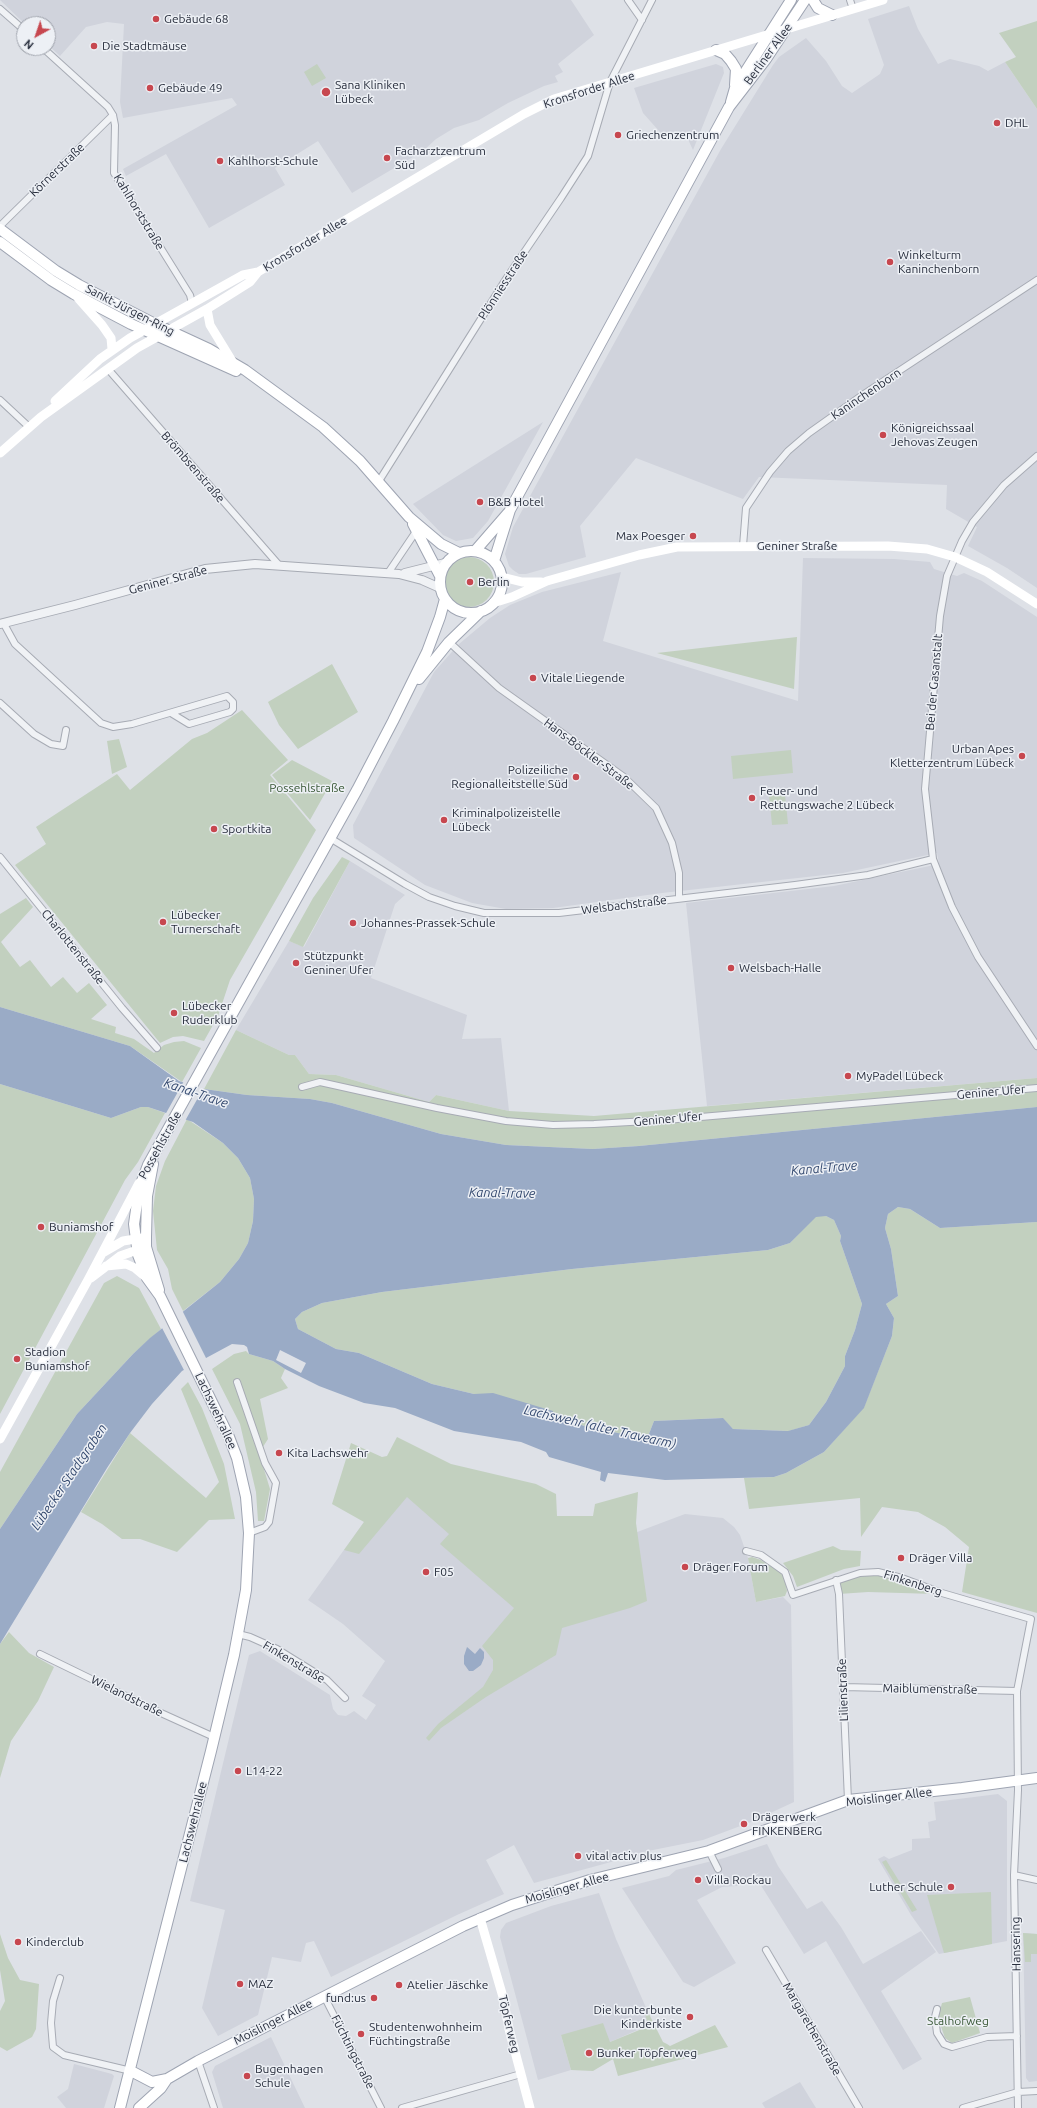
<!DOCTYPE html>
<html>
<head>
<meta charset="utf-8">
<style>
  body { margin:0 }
  #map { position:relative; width:1037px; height:2108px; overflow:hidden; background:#dee1e7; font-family:Ubuntu,sans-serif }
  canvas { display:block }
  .north { position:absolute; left:16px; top:16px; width:40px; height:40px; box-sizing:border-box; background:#edf0f5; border:1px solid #9ea2ab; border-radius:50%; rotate:220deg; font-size:11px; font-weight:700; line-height:16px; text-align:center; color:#282e3d }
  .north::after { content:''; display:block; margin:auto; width:14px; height:18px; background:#c7474f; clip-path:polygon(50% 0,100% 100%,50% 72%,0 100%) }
</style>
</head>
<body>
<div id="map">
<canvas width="1037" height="2108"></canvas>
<div class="north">N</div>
</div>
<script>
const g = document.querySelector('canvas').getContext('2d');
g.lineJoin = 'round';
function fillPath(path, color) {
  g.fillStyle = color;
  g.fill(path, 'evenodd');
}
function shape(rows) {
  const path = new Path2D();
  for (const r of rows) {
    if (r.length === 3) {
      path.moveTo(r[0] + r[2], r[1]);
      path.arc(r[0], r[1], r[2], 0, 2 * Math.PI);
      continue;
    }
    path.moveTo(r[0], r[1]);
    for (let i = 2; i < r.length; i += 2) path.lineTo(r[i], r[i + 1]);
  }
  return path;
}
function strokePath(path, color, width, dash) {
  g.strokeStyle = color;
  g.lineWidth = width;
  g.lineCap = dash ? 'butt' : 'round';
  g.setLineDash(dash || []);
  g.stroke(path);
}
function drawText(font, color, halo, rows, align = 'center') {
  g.font = font + ' Ubuntu,sans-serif';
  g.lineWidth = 3;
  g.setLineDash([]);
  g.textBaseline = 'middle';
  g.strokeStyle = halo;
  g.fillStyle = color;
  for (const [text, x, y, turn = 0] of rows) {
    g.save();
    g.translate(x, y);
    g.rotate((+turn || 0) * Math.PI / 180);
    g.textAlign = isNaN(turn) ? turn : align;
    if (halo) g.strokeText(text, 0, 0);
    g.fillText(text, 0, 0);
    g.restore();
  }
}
const built = shape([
  [0,0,571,0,594,35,558,64,563,72,555,76,558,82,544,86,508,103,479,120,454,128,436,139,423,151,352,193,318,141,275,168,285,185,209,228,166,154,126,176,123,169,237,105,232,98,123,118,120,102,124,24,107,22,86,27,60,56,48,45,48,24,25,24],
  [909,6,918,29,938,64,950,59,979,66,988,71,1005,62,1037,109,1037,588,1007,568,968,546,977,527,946,509,947,485,759,477,743,499,636,458,580,526,586,557,526,574,519,574,513,570,509,566,505,554,513,527,721,149,773,65,779,57,806,38,826,61,842,86,852,93,880,74,884,65,868,19],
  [716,64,723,67,724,73,693,150,685,133,667,140,643,113,634,88],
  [543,422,488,521,473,538,456,541,443,535,413,504],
  [803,558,894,559,930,562,934,569,957,576,964,573,982,581,1037,617,1037,1078,707,1106,686,903,834,886,939,864,937,853,843,873,662,893,553,908,506,909,472,903,425,885,354,838,353,825,434,672,459,644,490,618,510,605,542,592,621,572,603,641,798,701],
  [350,861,405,895,395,904,371,978,467,1015,462,1039,501,1038,509,1111,436,1095,429,1102,336,1075,309,1074,295,1055,289,1055,236,1030,289,941,304,947],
  [386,1473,407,1486,632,1534,685,1514,723,1518,734,1527,740,1535,748,1558,756,1602,783,1597,791,1605,794,1802,751,1822,703,1840,633,1854,622,1859,534,1883,514,1845,486,1860,504,1894,457,1915,331,1977,314,1941,306,1943,301,1962,272,1957,258,2015,218,2036,202,2008,225,1910,190,1901,249,1655,260,1651,330,1695,333,1709,338,1715,346,1716,354,1711,366,1720,376,1705,362,1696,385,1661,343,1624,308,1600,364,1522],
  [998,1794,1007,1801,1007,1941,939,1954,911,1915,878,1859,884,1856,889,1859,912,1850,912,1839,930,1838,928,1822,936,1820,934,1802],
  [767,1844,778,1866,807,1909,822,1901,841,1927,863,1964,921,1931,936,1952,881,1991,922,2059,903,2070,826,1941,804,1954,755,1876,761,1871,737,1886,722,1887,697,1900,736,1963,694,1987,683,1982,622,1888,669,1876,676,1870,724,1858],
  [599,1893,616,1939,647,2010,644,2012,649,2025,610,2042,561,2035,571,2070,538,2080,500,1937,501,1930,506,1923,551,1906],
  [1023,1933,1037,1934,1037,2081,1029,2082,1026,2078],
  [271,2037,305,2108,223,2108,212,2072,215,2066],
  [74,2064,112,2074,114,2076,104,2108,66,2108,57,2097,68,2089],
  [800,2082,816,2108,765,2108,762,2103]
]);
const green = shape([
  [1037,21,1037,109,1005,62,1016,57,999,33],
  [317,64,326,78,312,86,304,72],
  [469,582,25],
  [797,637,794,689,657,653],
  [332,664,358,712,298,749,279,725,268,702],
  [242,710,288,760,270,775,316,830,230,980,218,1016,204,1041,183,1036,173,1037,160,1043,15,865,46,844,36,827,117,774,130,790,192,739,207,733],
  [119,739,127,767,112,774,107,741],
  [791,750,793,773,733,779,731,756],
  [292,760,332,781,310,820,272,775],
  [785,794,788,824,772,825,769,795],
  [342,857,350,861,303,947,289,941,313,898],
  [26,898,33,907,1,942,20,967,30,960,51,987,63,977,77,993,89,983,107,1005,91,1019,116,1027,115,1033,134,1039,154,1053,164,1045,174,1042,184,1041,201,1048,182,1082,130,1046,0,1007,0,914],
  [236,1030,289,1055,295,1055,309,1074,336,1075,429,1102,436,1095,509,1111,594,1116,1037,1078,1037,1107,639,1146,593,1149,506,1145,441,1134,332,1103,310,1099,247,1095,204,1089],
  [0,1084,111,1118,141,1107,148,1107,165,1113,138,1162,125,1180,0,1414],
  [187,1119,223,1143,238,1158,250,1178,254,1199,253,1221,248,1243,239,1259,220,1282,183,1311,172,1289,168,1269,157,1250,153,1211,156,1186,165,1161],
  [898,1207,910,1209,940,1228,1037,1222,1037,1613,962,1592,969,1547,945,1527,918,1512,882,1507,861,1537,860,1498,749,1509,744,1478,774,1477,786,1473,824,1452,864,1407,892,1336,894,1318,886,1304,898,1296,891,1249,885,1228,888,1214],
  [816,1216,826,1216,834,1220,841,1236,840,1241,862,1304,855,1330,845,1356,845,1366,826,1402,809,1425,789,1431,733,1429,722,1418,654,1421,647,1439,584,1426,553,1414,553,1412,493,1394,474,1394,432,1384,359,1353,336,1349,298,1329,295,1319,302,1312,322,1303,382,1292,572,1269,768,1250,790,1243],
  [117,1276,139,1288,161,1329,133,1354,77,1414,0,1529,0,1472,104,1283],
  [246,1351,249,1354,273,1361,285,1369,281,1378,288,1388,260,1399,268,1439,259,1453,270,1489,264,1521,258,1521,256,1492,240,1424,212,1369,234,1354],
  [188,1382,202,1408,224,1464,235,1519,209,1520,177,1552,140,1539,122,1539,102,1524,81,1512,130,1433,206,1498,219,1482,181,1389],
  [397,1437,451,1464,536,1484,556,1494,557,1516,593,1516,595,1504,638,1492,636,1523,647,1601,630,1608,562,1628,556,1655,486,1697,441,1728,429,1741,426,1738,438,1724,483,1687,493,1670,493,1660,482,1646,514,1608,440,1544,449,1534,407,1497,359,1554,344,1550,364,1522,332,1504,351,1443,382,1457,387,1456],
  [833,1546,841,1550,861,1551,860,1566,844,1569,797,1587,793,1576,783,1563],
  [752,1557,761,1560,781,1573,785,1579,787,1591,785,1596,756,1602,748,1558],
  [878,1572,942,1593,935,1594,868,1592,839,1594,836,1583,860,1573],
  [9,1632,29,1653,54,1667,38,1701,11,1741,0,1778,0,1644],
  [886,1860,917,1910,912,1912,882,1862],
  [991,1892,992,1944,944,1953,927,1895],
  [1023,1933,1037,1934,1037,1954,1031,1954,1031,1962,1025,1962],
  [0,1934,8,1958,20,1980,39,1984,36,2029,32,2037,7,2051,0,2047,0,2011,5,2001,0,1970],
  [970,1997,980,2033,952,2043,945,2038,938,2018,942,2003],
  [647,2010,663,2042,667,2044,670,2046,715,2025,728,2047,618,2076,613,2059,593,2071,571,2070,561,2035,603,2023,610,2042,649,2026,644,2012]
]);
const water = shape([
  [0,1007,130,1046,179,1081,204,1089,247,1095,310,1099,332,1103,441,1134,506,1145,593,1149,639,1146,1037,1107,1037,1222,940,1228,910,1209,898,1207,888,1214,885,1228,891,1249,898,1296,886,1304,894,1318,892,1336,864,1408,824,1452,786,1473,774,1477,665,1480,608,1473,605,1482,600,1480,601,1472,549,1457,546,1452,521,1442,454,1431,395,1408,364,1403,319,1386,285,1369,273,1361,249,1354,247,1347,244,1345,232,1344,182,1371,152,1404,130,1433,107,1468,0,1644,0,1529,77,1414,133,1354,150,1338,220,1282,239,1259,248,1243,253,1221,254,1199,250,1178,238,1158,223,1143,193,1122,148,1107,141,1107,111,1118,0,1084],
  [826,1216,834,1220,841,1236,840,1241,862,1304,855,1330,845,1356,845,1366,826,1402,809,1425,788,1431,733,1429,723,1418,654,1421,647,1439,584,1426,553,1414,553,1411,493,1393,474,1394,432,1384,359,1353,336,1349,298,1329,295,1319,302,1312,322,1303,382,1292,572,1269,768,1250,790,1243,816,1217],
  [467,1647,475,1654,480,1648,484,1652,484,1658,481,1665,473,1671,469,1671,464,1664,464,1656]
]);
const pier = shape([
  [184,1081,204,1087,185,1121,165,1115],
  [182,1310,207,1360,185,1372,161,1326],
  [280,1350,306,1363,301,1373,276,1360]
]);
const minor = shape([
  [628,0,642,20],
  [850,0,853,9],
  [0,9,24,30],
  [43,48,108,107,113,115,115,125,114,173,190,295,192,303],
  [0,226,113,115],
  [108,369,278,564],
  [0,400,29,427],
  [1037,456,1004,485,973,522,962,541,947,576,940,616,925,789,933,859,952,907,978,957,1037,1046],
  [379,481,506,279,561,198,588,156,610,82,652,0],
  [743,546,746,508,770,472,788,451,809,433,864,394,1037,280],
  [388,573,417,530],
  [4,624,15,644,101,723,113,727,132,724,227,696,233,702,233,709,230,712,189,724,171,713],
  [449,642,499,688,624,777,656,808,672,843,679,873,679,898],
  [0,703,34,734,51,744,63,746,66,730],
  [330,838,405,884,429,897,455,906,484,913,559,913,795,885,868,875,933,859],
  [0,857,122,1008,157,1048],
  [302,1087,320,1082,437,1108,506,1121,553,1125,594,1124,666,1120,1037,1088],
  [237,1382,265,1463,276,1483,269,1522,265,1527,249,1533],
  [746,1551,761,1555,785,1572,793,1595,860,1573,878,1572,902,1578,942,1593,1031,1619,1017,1691,1018,1790,1014,1875,1018,2108],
  [836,1580,839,1594,848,1800],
  [238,1634,250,1637,277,1649,327,1680,345,1698],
  [40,1654,161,1713,214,1737],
  [843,1687,1017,1691],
  [709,1851,718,1869],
  [1014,1875,1037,1880],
  [766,1950,859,2108],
  [60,1978,53,2001,51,2023,53,2047,64,2055,131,2071],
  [324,1996,381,2108],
  [937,2009,935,2017,937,2033,944,2044,952,2047,987,2037,1017,2036],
  [198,2061,214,2108],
  [402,2108,521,2074],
  [963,2108,1018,2092,1037,2091]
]);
const tertiary = shape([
  [405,573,445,563],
  [0,624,75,605,205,569,255,564,399,574,422,580,440,588]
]);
const secondary = shape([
  [78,298,102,325,111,338,112,349],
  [207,309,210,325,232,361],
  [55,401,100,359,130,338,243,275,258,272],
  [0,453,41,417,137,348,207,309,250,282,258,272,524,114,554,99,883,0],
  [502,577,522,582,541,582],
  [493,603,512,597,547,581,639,555,677,547,888,546,927,549,955,557,987,572,1037,604],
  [104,1252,123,1241,142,1238],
  [106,1266,126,1264,135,1268,147,1278],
  [91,1278,120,1256,143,1248],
  [0,1439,88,1280,139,1183],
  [480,1918,503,1997,509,2029,530,2108]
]);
const primary = shape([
  [813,0,818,8,832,15],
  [716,50,725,54,731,61,736,69,735,85],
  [731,102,735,88,791,0],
  [0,229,56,271,79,285,155,324,209,349,245,370,323,427,360,461,409,517,441,544,459,553],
  [0,242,51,280,74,294,131,324,236,371],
  [413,524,440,576],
  [475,551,508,513],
  [471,582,31],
  [494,561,510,510,729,107,766,59,805,0],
  [419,679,449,642,481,611],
  [153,1164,147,1196,146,1237,146,1247,159,1290],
  [131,2071,152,2082,167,2079],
  [120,2108,211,1751,234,1655,246,1590,249,1533,246,1497,237,1458,229,1437,160,1296,147,1278,138,1255,134,1224,139,1189,148,1165,357,790,393,721,427,652,440,617,445,599],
  [139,2108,161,2088,167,2079,198,2061,463,1926,512,1905,590,1880,709,1851,848,1800,962,1788,1037,1778]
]);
const markers = [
  [156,19,4,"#c7474f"],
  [94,46,4,"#c7474f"],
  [150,88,4,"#c7474f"],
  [326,92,5,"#c7474f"],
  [997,123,4,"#c7474f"],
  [618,135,4,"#c7474f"],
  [387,158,4,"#c7474f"],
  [220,161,4,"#c7474f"],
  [890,262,4,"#c7474f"],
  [883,435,4,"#c7474f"],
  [480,502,4,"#c7474f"],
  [693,536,4,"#c7474f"],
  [470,582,4,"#c7474f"],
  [533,678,4,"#c7474f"],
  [1022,756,4,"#c7474f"],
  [576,777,4,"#c7474f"],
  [752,798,4,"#c7474f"],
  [444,820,4,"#c7474f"],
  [214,829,4,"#c7474f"],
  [163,922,4,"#c7474f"],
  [353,923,4,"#c7474f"],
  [296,963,4,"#c7474f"],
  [731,968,4,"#c7474f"],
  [174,1013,4,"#c7474f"],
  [848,1076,4,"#c7474f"],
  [41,1227,4,"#c7474f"],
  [17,1359,4,"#c7474f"],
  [279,1453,4,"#c7474f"],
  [901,1558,4,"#c7474f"],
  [685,1567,4,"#c7474f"],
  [426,1572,4,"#c7474f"],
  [238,1771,4,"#c7474f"],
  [744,1824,4,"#c7474f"],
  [578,1856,4,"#c7474f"],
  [698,1880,4,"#c7474f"],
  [951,1887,4,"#c7474f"],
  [18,1942,4,"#c7474f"],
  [240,1984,4,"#c7474f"],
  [399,1985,4,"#c7474f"],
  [374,1998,4,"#c7474f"],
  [690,2017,4,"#c7474f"],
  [361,2034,4,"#c7474f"],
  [589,2053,4,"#c7474f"],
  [247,2076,4,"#c7474f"]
];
const poiNames = [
  ["Gebäude 68",164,19],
  ["Die Stadtmäuse",102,46],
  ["Sana Kliniken",335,85],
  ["Lübeck",335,99],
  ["Gebäude 49",158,88],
  ["DHL",1005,123],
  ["Griechenzentrum",626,135],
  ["Facharztzentrum",395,151],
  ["Süd",395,165],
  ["Kahlhorst-Schule",228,161],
  ["Winkelturm",898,255],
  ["Kaninchenborn",898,269],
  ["Königreichssaal",891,428],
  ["Jehovas Zeugen",891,442],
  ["B&B Hotel",488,502],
  ["Max Poesger",685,536,"right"],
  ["Berlin",478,582],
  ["Vitale Liegende",541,678],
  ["Urban Apes",1014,749,"right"],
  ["Kletterzentrum Lübeck",1014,763,"right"],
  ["Polizeiliche",568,770,"right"],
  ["Regionalleitstelle Süd",568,784,"right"],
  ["Feuer- und",760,791],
  ["Rettungswache 2 Lübeck",760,805],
  ["Kriminalpolizeistelle",452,813],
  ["Lübeck",452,827],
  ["Sportkita",222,829],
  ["Lübecker",171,915],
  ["Turnerschaft",171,929],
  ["Johannes-Prassek-Schule",361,923],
  ["Stützpunkt",304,956],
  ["Geniner Ufer",304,970],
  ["Welsbach-Halle",739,968],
  ["Lübecker",182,1006],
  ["Ruderklub",182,1020],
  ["MyPadel Lübeck",856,1076],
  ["Buniamshof",49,1227],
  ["Stadion",25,1352],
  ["Buniamshof",25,1366],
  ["Kita Lachswehr",287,1453],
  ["Dräger Villa",909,1558],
  ["Dräger Forum",693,1567],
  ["F05",434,1572],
  ["L14-22",246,1771],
  ["Drägerwerk",752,1817],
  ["FINKENBERG",752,1831],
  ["vital activ plus",586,1856],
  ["Villa Rockau",706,1880],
  ["Luther Schule",943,1887,"right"],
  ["Kinderclub",26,1942],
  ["MAZ",248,1984],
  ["Atelier Jäschke",407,1985],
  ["fund:us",366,1998,"right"],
  ["Die kunterbunte",682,2010,"right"],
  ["Kinderkiste",682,2024,"right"],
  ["Studentenwohnheim",369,2027],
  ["Füchtingstraße",369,2041],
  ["Bunker Töpferweg",597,2053],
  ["Bugenhagen",255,2069],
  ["Schule",255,2083]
];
const streetNames = [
  ["Berliner Allee",768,54,-54],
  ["Kronsforder Allee",589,90,-18],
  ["Körnerstraße",57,170,-44],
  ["Kahlhorststraße",139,212,59],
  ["Kronsforder Allee",305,244,-31],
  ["Plönniesstraße",503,285,-57],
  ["Sankt-Jürgen-Ring",130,310,27],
  ["Kaninchenborn",866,394,-34],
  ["Brömbsenstraße",193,467,49],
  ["Geniner Straße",797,546],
  ["Geniner Straße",168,580,-15],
  ["Bei der Gasanstalt",934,682,-85],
  ["Hans-Böckler-Straße",589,754,37],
  ["Welsbachstraße",624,905,-7],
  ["Charlottenstraße",73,947,51],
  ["Geniner Ufer",991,1092,-5],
  ["Geniner Ufer",668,1119,-5],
  ["Possehlstraße",160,1145,-61],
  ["Lachswehrallee",216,1411,65],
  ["Finkenberg",913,1583,18],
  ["Finkenstraße",294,1662,31],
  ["Maiblumenstraße",930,1689,1],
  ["Lilienstraße",843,1690,-92],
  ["Wielandstraße",127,1696,26],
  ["Moislinger Allee",889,1797,-7],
  ["Lachswehrallee",193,1822,-76],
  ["Moislinger Allee",567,1888,-16],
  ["Hansering",1016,1944,-91],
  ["Moislinger Allee",273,2022,-27],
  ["Töpferweg",509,2024,77],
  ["Margarethenstraße",812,2029,60],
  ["Füchtingstraße",353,2052,63]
];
const parkNames = [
  ["Possehlstraße",307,788],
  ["Stalhofweg",958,2021]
];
const waterNames = [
  ["Kanal-Trave",196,1093,19],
  ["Kanal-Trave",824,1168,-5],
  ["Kanal-Trave",502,1193,1],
  ["Lachswehr (alter Travearm)",600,1427,13],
  ["Lübecker Stadtgraben",69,1477,-56]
];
fillPath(built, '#d0d3dc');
fillPath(green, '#c2d0bf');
fillPath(water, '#9aabc6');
fillPath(pier, '#dee1e7');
strokePath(minor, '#a7abb4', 8);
strokePath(tertiary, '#a7abb4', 10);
strokePath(primary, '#9ea4b2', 12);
strokePath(minor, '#f0f2f5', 6);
strokePath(tertiary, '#f0f2f5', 8);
strokePath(secondary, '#fff', 9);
strokePath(primary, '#fff', 10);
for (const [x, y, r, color] of markers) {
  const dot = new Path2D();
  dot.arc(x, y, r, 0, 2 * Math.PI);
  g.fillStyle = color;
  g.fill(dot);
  strokePath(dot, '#edf0f5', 1.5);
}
drawText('12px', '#282e3d', '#edf0f5', poiNames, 'left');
drawText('12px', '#282e3d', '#edf0f5', streetNames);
drawText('12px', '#395836', '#edf0f5', parkNames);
drawText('italic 13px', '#34496f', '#edf0f5', waterNames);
</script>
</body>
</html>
